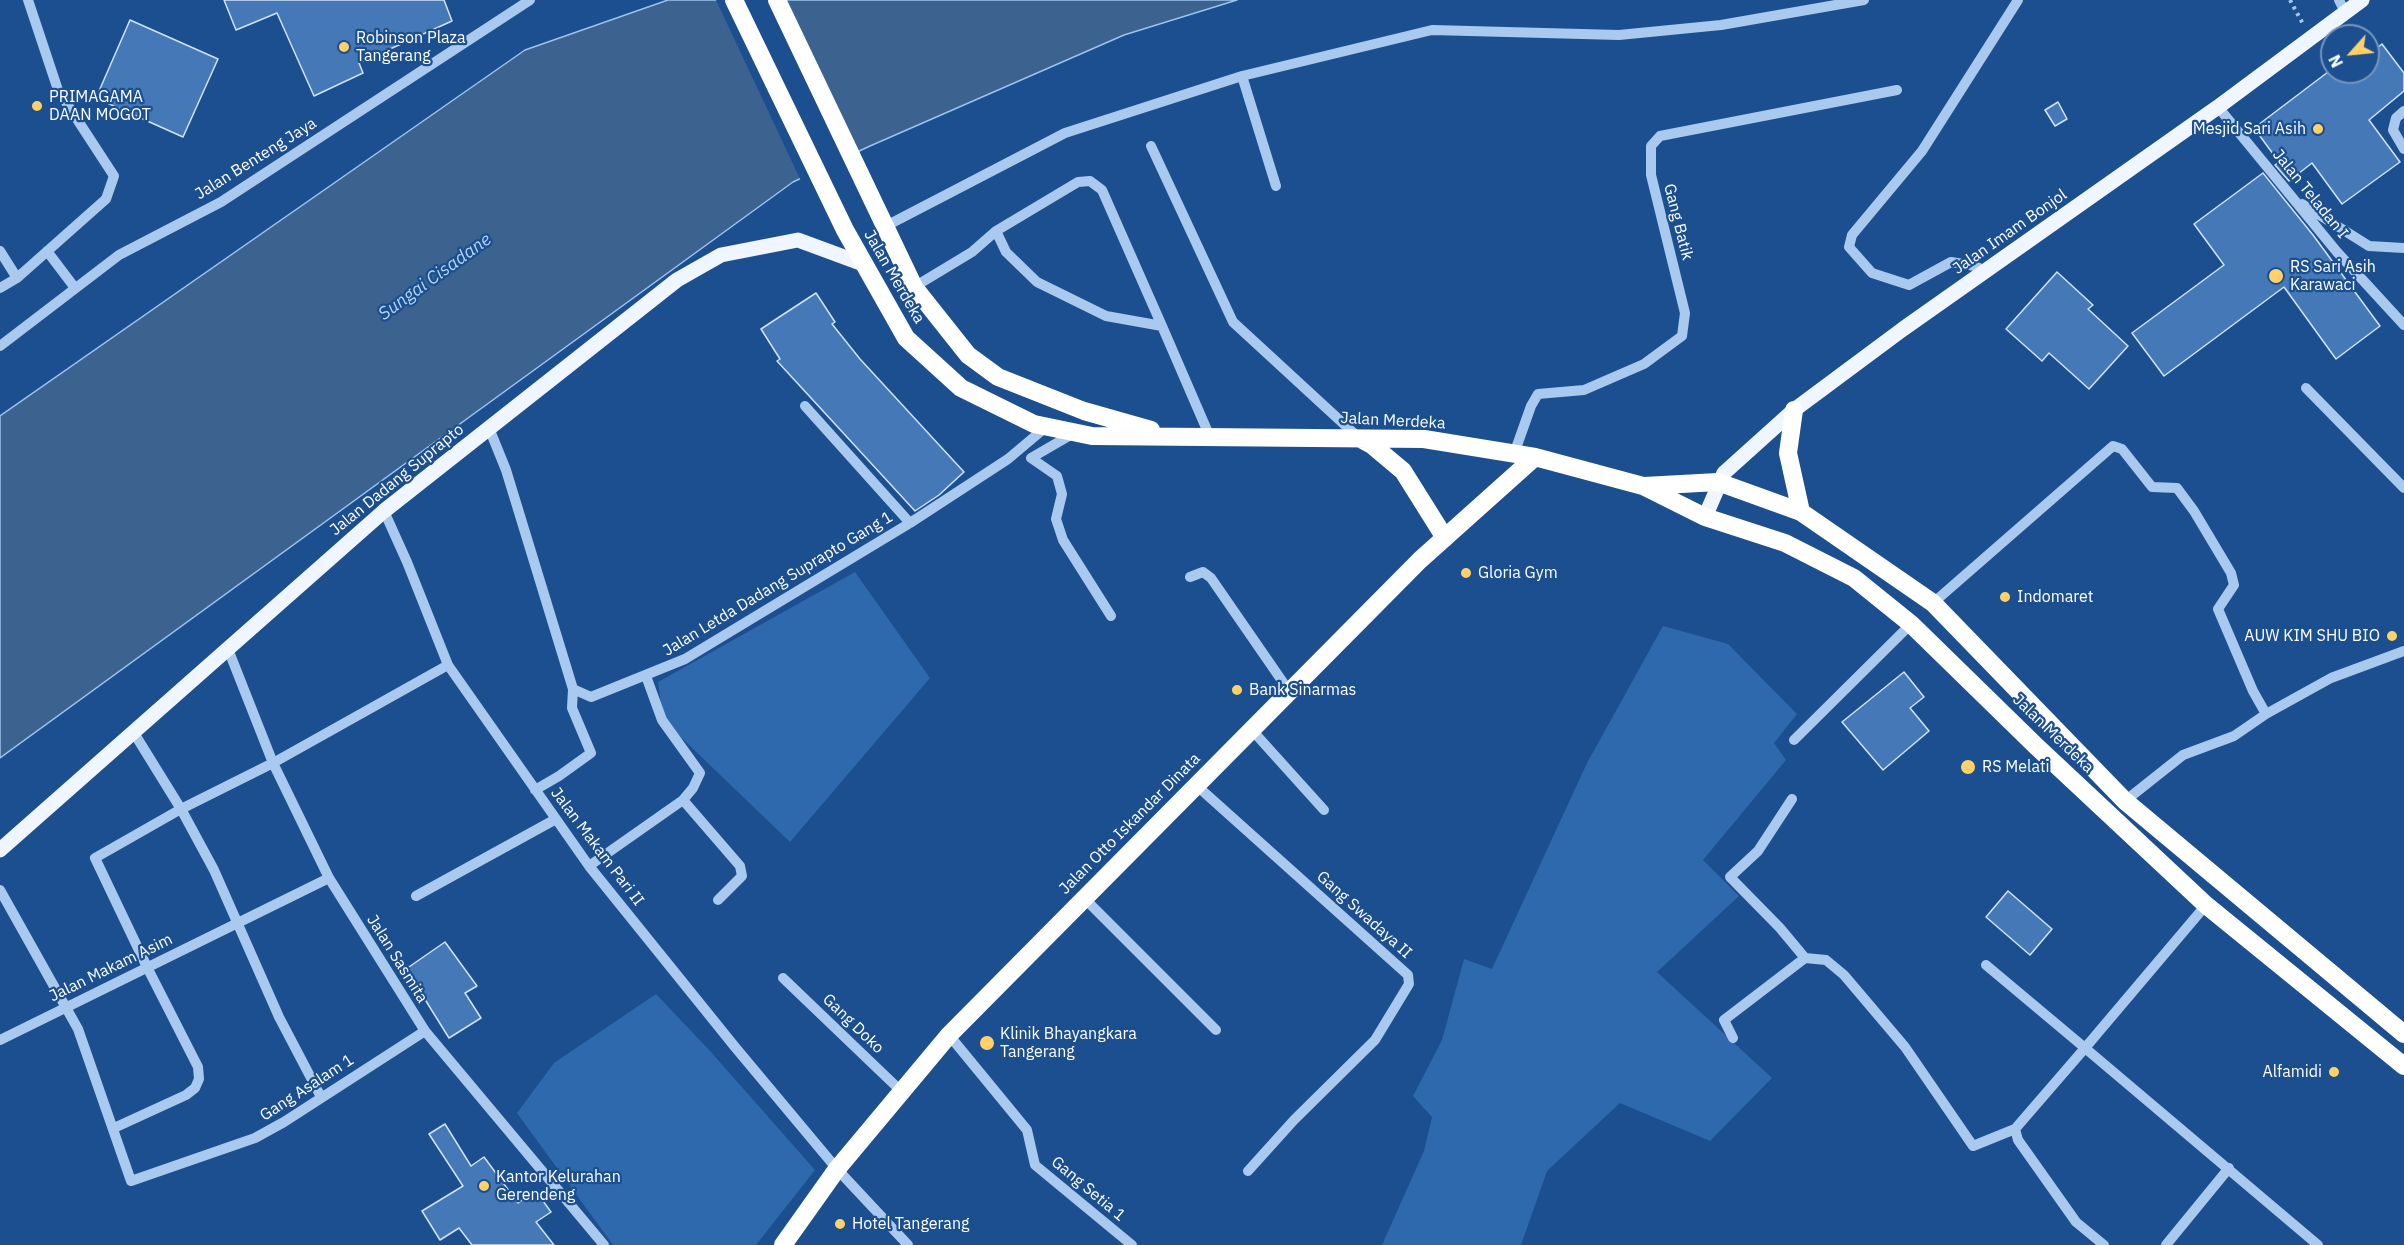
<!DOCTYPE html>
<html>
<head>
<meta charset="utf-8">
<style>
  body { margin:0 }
  #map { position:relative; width:2404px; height:1245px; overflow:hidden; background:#1b4f8f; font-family:"IBM Plex Sans",sans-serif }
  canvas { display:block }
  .north { position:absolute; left:2320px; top:24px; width:60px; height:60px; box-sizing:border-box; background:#1b4f8f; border:2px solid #7695bc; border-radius:50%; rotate:243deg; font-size:16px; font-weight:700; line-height:24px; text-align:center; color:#fff }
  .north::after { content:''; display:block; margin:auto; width:21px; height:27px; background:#ffd166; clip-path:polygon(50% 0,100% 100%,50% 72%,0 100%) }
</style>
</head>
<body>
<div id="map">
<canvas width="2404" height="1245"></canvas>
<div class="north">N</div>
</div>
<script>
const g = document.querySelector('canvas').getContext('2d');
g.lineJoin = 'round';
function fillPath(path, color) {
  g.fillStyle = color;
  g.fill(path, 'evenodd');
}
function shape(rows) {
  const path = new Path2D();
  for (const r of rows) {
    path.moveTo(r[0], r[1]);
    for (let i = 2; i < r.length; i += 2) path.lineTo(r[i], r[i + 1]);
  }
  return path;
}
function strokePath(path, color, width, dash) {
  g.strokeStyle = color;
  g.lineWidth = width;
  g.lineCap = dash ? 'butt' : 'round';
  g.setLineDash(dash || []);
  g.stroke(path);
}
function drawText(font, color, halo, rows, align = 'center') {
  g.font = font + ' "IBM Plex Sans",sans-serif';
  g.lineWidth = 4.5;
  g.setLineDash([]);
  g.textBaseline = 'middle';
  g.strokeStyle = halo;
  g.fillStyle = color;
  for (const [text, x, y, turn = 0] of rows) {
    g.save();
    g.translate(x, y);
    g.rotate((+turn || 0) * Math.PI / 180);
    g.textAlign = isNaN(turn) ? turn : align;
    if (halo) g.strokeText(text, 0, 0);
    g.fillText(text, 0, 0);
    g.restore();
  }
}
const green = shape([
  [855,572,930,678,790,842,663,720,658,682],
  [1663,626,1728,644,1797,714,1774,743,1786,760,1703,860,1739,896,1657,972,1772,1078,1710,1141,1620,1103,1547,1171,1521,1245,1382,1245,1424,1151,1432,1117,1413,1096,1442,1040,1464,959,1492,969,1587,763],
  [656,994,711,1052,815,1170,756,1245,613,1245,517,1113,554,1063]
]);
const water = shape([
  [668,0,1237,0,1124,35,870,146,793,182,0,758,0,416,525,50,668,0]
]);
const pier = shape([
  [716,0,784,0,856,156,801,181]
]);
const building = shape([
  [224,0,444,0,452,21,359,63,363,73,314,96,277,13,236,30,224,0],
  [130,20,218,59,183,137,96,98,130,20],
  [2382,44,2404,73,2404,91,2369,120,2400,162,2342,204,2312,163,2289,181,2275,165,2279,162,2254,128,2328,72,2368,72,2368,55,2382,44],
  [2058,102,2067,119,2055,126,2045,110,2058,102],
  [2263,173,2313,235,2380,326,2336,359,2284,287,2164,376,2132,333,2224,265,2194,224,2263,173],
  [2057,272,2093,305,2088,309,2128,346,2089,389,2049,353,2042,361,2006,329,2057,272],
  [816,293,835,322,832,324,860,359,964,472,939,495,915,511,777,361,780,359,761,329,816,293],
  [1904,672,1924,697,1910,708,1929,731,1883,770,1842,722,1904,672],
  [2008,891,2052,929,2030,955,1986,917,2008,891],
  [445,942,477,986,465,993,481,1018,449,1038,406,969,445,942],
  [445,1124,471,1166,484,1157,518,1203,535,1190,551,1212,536,1222,554,1245,472,1245,459,1228,440,1240,422,1211,463,1186,429,1134,445,1124]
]);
const path = shape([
  [2290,0,2303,24]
]);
const minor = shape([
  [2339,0,2345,12],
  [1242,76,1276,186],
  [2218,107,2337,252,2404,325],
  [2404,111,2396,118,2393,130,2404,149],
  [1151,146,1233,322,1359,438],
  [2302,204,2369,246,2404,248],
  [886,226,1065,133,1242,76,1432,30,1619,35,1721,25,1864,0],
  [0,251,17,278],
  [47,251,75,288],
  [1986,272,1975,266,1951,262,1909,285,1872,273,1849,247,1852,235,1922,151,2018,0],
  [914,287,972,252,996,231],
  [0,288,17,278,106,199,114,176,58,90,28,0],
  [1162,326,1106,316,1037,282,1006,252,996,231,1078,182,1090,181,1102,190,1162,326,1210,437],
  [0,346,119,255,221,202,530,0],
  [2306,388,2404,488],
  [805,406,910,523],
  [489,428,506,470,573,689,591,697,685,659,910,523,1008,459,1046,427],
  [1074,433,1031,458,1057,476,1062,494,1056,519,1063,540,1111,616],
  [1514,454,1531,406,1538,394,1584,390,1644,364,1682,336,1685,313,1651,175,1651,146,1660,136,1897,90],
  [384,511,407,562,448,665,589,866,735,1047,837,1169,908,1245],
  [1190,577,1203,572,1211,578,1289,691],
  [1933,603,2113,446,2122,449,2152,487,2177,488,2194,511,2231,573,2234,585,2218,609,2253,691,2266,714],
  [228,649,273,763,329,878,425,1031,604,1245],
  [1251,729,1324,810],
  [134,733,181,809,214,870,279,1017,321,1097],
  [1794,740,1911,624],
  [1196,785,1408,975,1409,984,1375,1040,1294,1120,1248,1171],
  [535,790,559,776,591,753,572,708,573,689],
  [1792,799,1758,851,1730,877,1780,928,1805,958],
  [683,800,740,866,742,876,718,900],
  [2125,801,2183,755,2234,736,2266,714,2331,678,2404,651],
  [589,866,683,800,693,788,700,773,662,720,646,676],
  [0,890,78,1029,131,1181,255,1138,284,1122,425,1031],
  [416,896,556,819],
  [1084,898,1216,1030],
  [1986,965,2085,1048,2206,905],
  [783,978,901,1091],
  [949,1035,1027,1130,1035,1165,1132,1245],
  [1733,1038,1724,1020,1805,958,1826,960,1844,975,1905,1047,1973,1146,2015,1129,2085,1048,2318,1245],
  [0,1040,329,878],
  [114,1128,186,1095,195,1088,199,1079,198,1067,147,967,95,858,181,809,273,763,448,665],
  [2015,1129,2018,1140,2076,1222,2104,1245],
  [2166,1245,2229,1168]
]);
const major = shape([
  [1705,517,1724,473,1794,410,1903,329,2218,107,2362,0],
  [0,850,384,511,677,280,721,255,798,240,863,264]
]);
const highway = shape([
  [734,0,845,230,906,338,961,388,1034,424,1092,436,1424,439,1535,457,1643,486,1705,517,1785,543,1854,578,1911,624,2036,746,2206,905,2404,1066],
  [777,0,914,287,968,355,998,377,1084,411,1151,430],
  [1794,410,1788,453,1801,512],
  [1361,439,1372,445,1403,471,1445,538],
  [1644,486,1718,482,1801,512,1933,603,2125,801,2404,1034],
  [783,1245,837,1169,949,1035,1420,560,1535,457]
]);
const markers = [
  [344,47,6,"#ffd166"],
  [37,106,6,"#ffd166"],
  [2318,129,6,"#ffd166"],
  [2276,276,8,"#ffd166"],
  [1466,573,6,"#ffd166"],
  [2005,597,6,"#ffd166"],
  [2392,636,6,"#ffd166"],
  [1237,690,6,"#ffd166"],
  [1968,767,8,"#ffd166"],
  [987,1043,8,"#ffd166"],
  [2334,1072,6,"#ffd166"],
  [484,1186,6,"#ffd166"],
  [840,1224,6,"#ffd166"]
];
const poiNames = [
  ["Robinson Plaza",356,38],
  ["Tangerang",356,56],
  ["PRIMAGAMA",49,97],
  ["DAAN MOGOT",49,115],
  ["Mesjid Sari Asih",2306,129,"right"],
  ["RS Sari Asih",2290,267],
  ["Karawaci",2290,285],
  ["Gloria Gym",1478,573],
  ["Indomaret",2017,597],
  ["AUW KIM SHU BIO",2380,636,"right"],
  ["Bank Sinarmas",1249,690],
  ["RS Melati",1982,767],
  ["Klinik Bhayangkara",1000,1034],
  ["Tangerang",1000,1052],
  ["Alfamidi",2322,1072,"right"],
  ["Kantor Kelurahan",496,1177],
  ["Gerendeng",496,1195],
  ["Hotel Tangerang",852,1224]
];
const streetNames = [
  ["Jalan Benteng Jaya",256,159,-32],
  ["Jalan Teladan I",2310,194,51],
  ["Gang Batik",1678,222,76],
  ["Jalan Imam Bonjol",2010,232,-35],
  ["Jalan Merdeka",894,277,60],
  ["Jalan Merdeka",1393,421,3],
  ["Jalan Dadang Suprapto",397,480,-39],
  ["Jalan Letda Dadang Suprapto Gang 1",778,584,-31],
  ["Jalan Merdeka",2053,734,44],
  ["Jalan Otto Iskandar Dinata",1130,824,-45],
  ["Jalan Makam Pari II",597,847,53],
  ["Gang Swadaya II",1364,915,42],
  ["Jalan Sasmita",397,959,58],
  ["Jalan Makam Asim",111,968,-26],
  ["Gang Doko",853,1024,44],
  ["Gang Asalam 1",307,1088,-33],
  ["Gang Setia 1",1088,1189,40]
];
const waterNames = [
  ["Sungai Cisadane",435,277,-36]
];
fillPath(green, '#2e69ad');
fillPath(water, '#3c6290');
strokePath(water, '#9cc4f0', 1.5);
fillPath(pier, '#1b4f8f');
fillPath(building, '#4478b7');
strokePath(building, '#cfe3fa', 1.5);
strokePath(path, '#a9c9ee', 4, [3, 4.5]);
strokePath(minor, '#a9c9ee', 10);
strokePath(major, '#f0f6ff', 15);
strokePath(highway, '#fff', 18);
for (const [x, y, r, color] of markers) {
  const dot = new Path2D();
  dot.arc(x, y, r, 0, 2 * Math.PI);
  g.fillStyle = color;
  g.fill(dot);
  strokePath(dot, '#1b4f8f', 2);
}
drawText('16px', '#fff', '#1b4f8f', poiNames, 'left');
drawText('16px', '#fff', '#1b4f8f', streetNames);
drawText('italic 18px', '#b5d3f5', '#1b4f8f', waterNames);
</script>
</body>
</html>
